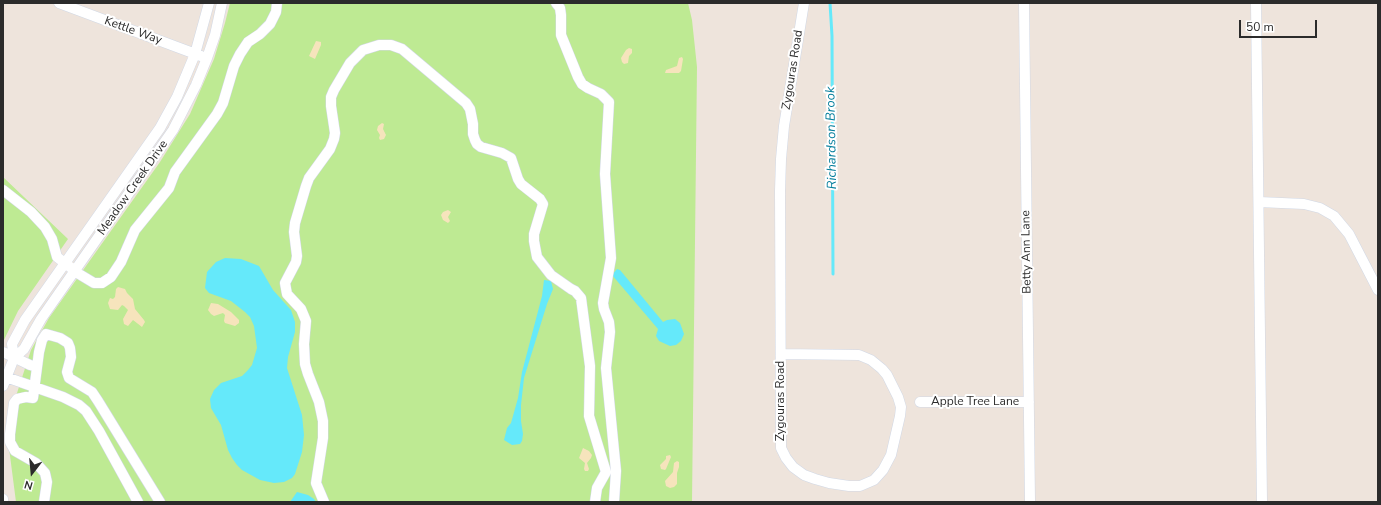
<!DOCTYPE html>
<html>
<head>
<meta charset="utf-8">
<style>
  body { margin:0 }
  #map { position:relative; width:1381px; height:505px; overflow:hidden; background:#eee4dc; font-family:"Nunito Sans",sans-serif }
  canvas { display:block }
  .frame { position:absolute; inset:0; border:4px solid #2b2b2b; pointer-events:none }
  .north { position:absolute; left:12px; top:453px; width:40px; height:40px; -webkit-text-stroke:3px #fff; paint-order:stroke; rotate:196deg; font-size:11px; font-weight:700; line-height:16px; text-align:center; color:#2b2b2b }
  .north::after { content:''; display:block; margin:auto; width:14px; height:18px; background:#2b2b2b; clip-path:polygon(50% 0,100% 100%,50% 72%,0 100%) }
  .scale { position:absolute; left:1239px; top:20px; width:78px; height:18px; box-sizing:border-box; border:2px solid #2b2b2b; border-top:0; padding-left:5px; font-size:12px; line-height:14px; white-space:nowrap; color:#2b2b2b; -webkit-text-stroke:3px #fff; paint-order:stroke }
</style>
</head>
<body>
<div id="map">
<canvas width="1381" height="505"></canvas>
<div class="frame"></div>
<div class="north">N</div>
<div class="scale">50 m</div>
</div>
<script>
const g = document.querySelector('canvas').getContext('2d');
g.lineJoin = 'round';
function fillPath(path, color) {
  g.fillStyle = color;
  g.fill(path, 'evenodd');
}
function shape(rows) {
  const path = new Path2D();
  for (const r of rows) {
    path.moveTo(r[0], r[1]);
    for (let i = 2; i < r.length; i += 2) path.lineTo(r[i], r[i + 1]);
  }
  return path;
}
function strokePath(path, color, width, dash) {
  g.strokeStyle = color;
  g.lineWidth = width;
  g.lineCap = dash ? 'butt' : 'round';
  g.setLineDash(dash || []);
  g.stroke(path);
}
function drawText(font, color, halo, rows, align = 'center') {
  g.font = font + ' "Nunito Sans",sans-serif';
  g.lineWidth = 4;
  g.setLineDash([]);
  g.textBaseline = 'middle';
  g.strokeStyle = halo;
  g.fillStyle = color;
  for (const [text, x, y, turn = 0] of rows) {
    g.save();
    g.translate(x, y);
    g.rotate((+turn || 0) * Math.PI / 180);
    g.textAlign = isNaN(turn) ? turn : align;
    if (halo) g.strokeText(text, 0, 0);
    g.fillText(text, 0, 0);
    g.restore();
  }
}
const green = shape([
  [230,3,688,3,692,20,697,67,692,502,16,502,9,448,12,418,17,393,31,350,49,318,160,162,190,114,214,59,225,23],
  [3,177,68,239,18,311,3,342]
]);
const sand = shape([
  [316,41,321,42,321,45,315,59,309,56],
  [629,48,632,49,632,53,629,56,628,63,624,64,622,62,621,58,626,50],
  [682,57,683,59,681,71,679,73,665,73,666,70,677,66,679,58],
  [382,123,384,124,383,129,386,135,384,139,380,140,379,138,380,135,377,130,378,126],
  [448,210,451,212,448,217,450,221,448,223,443,220,441,215,443,212],
  [118,287,125,289,127,293,133,299,135,309,144,320,145,322,142,327,133,320,128,326,124,324,123,319,128,310,124,306,122,305,118,310,110,309,108,303,110,298,113,299,115,297,116,289],
  [211,303,218,304,231,312,239,320,239,323,235,326,225,323,224,321,225,315,223,313,214,316,211,314,208,310],
  [583,448,589,451,592,455,591,458,587,463,589,469,588,471,585,471,584,469,585,463,579,458],
  [670,455,671,457,666,469,665,470,661,469,660,465,666,459,666,456],
  [677,461,679,462,679,467,677,473,677,484,674,487,670,488,666,486,665,481,673,472,674,463]
]);
const water = shape([
  [225,258,241,259,259,266,273,290,291,310,295,322,295,332,288,357,287,368,302,415,304,435,302,452,295,474,292,478,284,482,274,483,260,480,242,470,237,465,232,458,228,450,221,425,211,408,210,399,214,390,221,383,242,376,248,370,252,365,257,348,254,326,250,317,245,312,231,301,209,293,205,288,207,272,216,262],
  [617,269,620,270,663,322,667,320,675,319,680,323,684,334,681,341,676,345,670,346,659,341,656,336,658,329,612,275],
  [544,280,551,281,553,289,547,304,524,378,521,405,521,421,523,434,522,441,520,444,512,445,504,440,507,428,511,423,518,398,522,372,542,296],
  [297,492,308,495,314,499,316,502,290,502]
]);
const stream = shape([
  [830,3,832,36,833,274]
]);
const minor = shape([
  [59,3,201,56],
  [556,3,560,8,561,15,561,35,578,77,582,84,588,88,601,94,609,102,605,174,611,258,603,303,604,309,609,322,610,332,606,368,616,471,614,502],
  [1024,3,1030,502],
  [1256,3,1262,502],
  [3,190,31,212,45,227,52,239,57,257,79,274,94,283,102,283,111,277,121,262,135,230,169,188,175,172,217,114,223,103,234,66,240,54,248,42,260,34,270,24,276,12,277,3],
  [1259,202,1304,204,1320,208,1334,216,1349,234,1378,290],
  [3,352,30,365,37,367],
  [781,354,859,355,871,360,882,369,887,375,898,397,901,407,900,416,891,455,883,470,874,480,860,486,849,486,829,483,815,479,804,475,793,467,786,458,781,448,781,443,780,191,781,159,784,126,804,3],
  [14,358,24,349,41,319,173,130,196,85,207,58,215,35,222,3],
  [3,376,63,397,79,405,86,411,99,431,138,502],
  [3,386,14,358,12,344,25,320,160,128,177,97,195,54,209,3],
  [920,402,1029,402],
  [3,499,3,502],
  [44,502,47,482,45,473,36,463,15,451,10,442,10,434,14,403,17,399,26,397,33,398,39,352,42,340,46,334,60,338,68,343,70,348,71,357,67,372,69,378,92,392,98,401,160,502],
  [324,502,316,483,323,438,323,421,319,402,308,374,305,364,304,344,306,321,301,309,287,294,285,283,296,262,297,256,294,232,295,223,306,186,309,178,330,149,334,139,335,133,331,106,331,97,334,90,350,63,363,50,379,45,391,45,402,49,466,103,470,109,473,124,473,134,475,140,477,144,481,147,502,153,511,158,518,179,521,184,540,199,543,204,534,234,534,241,537,257,551,275,571,289,575,291,581,298,590,366,589,416,606,472,597,488,595,502]
]);
const streetNames = [
  ["Kettle Way",133,31,20],
  ["Zygouras Road",793,70,-81],
  ["Meadow Creek Drive",133,188,-55],
  ["Betty Ann Lane",1027,252,-91],
  ["Zygouras Road",781,401,-90],
  ["Apple Tree Lane",975,402]
];
const waterNames = [
  ["Richardson Brook",832,138,-91]
];
fillPath(green, '#beea93');
fillPath(sand, '#f6e4bc');
fillPath(water, '#65e9fa');
strokePath(stream, '#65e9fa', 3);
strokePath(minor, '#d1d8e5', 11);
strokePath(minor, '#fff', 10);
drawText('12px', '#2b2b2b', '#fff', streetNames);
drawText('italic 13px', '#027d9b', '#fff', waterNames);
</script>
</body>
</html>
